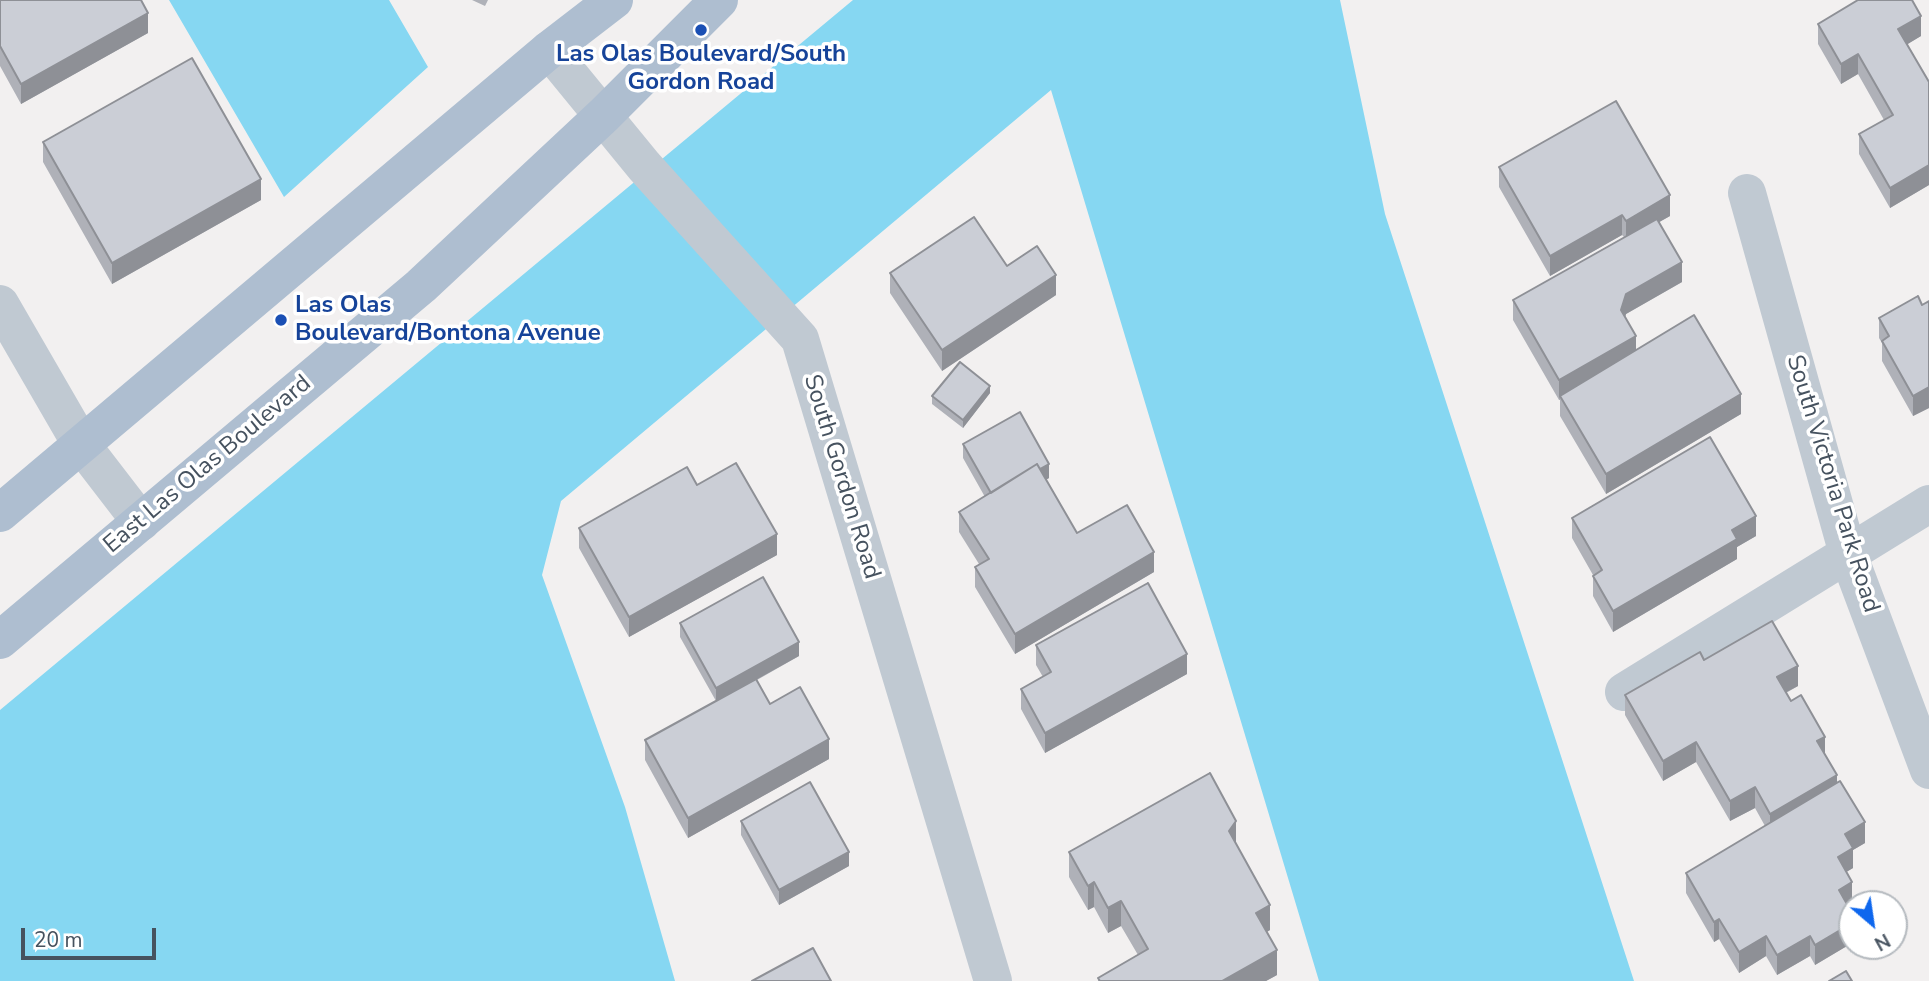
<!DOCTYPE html>
<html>
<head>
<meta charset="utf-8">
<style>
  body { margin:0 }
  #map { position:relative; width:1929px; height:981px; overflow:hidden; background:#f2f0f0; font-family:"Nunito Sans",sans-serif }
  canvas { display:block }
  .north { position:absolute; left:1838px; top:890px; width:70px; height:70px; box-sizing:border-box; background:#fff; border:2px solid #b5babf; border-radius:50%; rotate:151deg; font-size:19px; font-weight:700; line-height:28px; text-align:center; color:#46525f }
  .north::after { content:''; display:block; margin:auto; width:24px; height:32px; background:#0e67ee; clip-path:polygon(50% 0,100% 100%,50% 72%,0 100%) }
  .scale { position:absolute; left:21px; top:928px; width:135px; height:32px; box-sizing:border-box; border:4px solid #46525f; border-top:0; padding-left:9px; font-size:21px; line-height:24px; white-space:nowrap; color:#46525f; -webkit-text-stroke:5px #fff; paint-order:stroke }
</style>
</head>
<body>
<div id="map">
<canvas width="1929" height="981"></canvas>
<div class="north">N</div>
<div class="scale">20 m</div>
</div>
<script>
const g = document.querySelector('canvas').getContext('2d');
g.lineJoin = 'round';
function fillPath(path, color) {
  g.fillStyle = color;
  g.fill(path, 'evenodd');
}
function shape(rows) {
  const path = new Path2D();
  for (const r of rows) {
    path.moveTo(r[0], r[1]);
    for (let i = 2; i < r.length; i += 2) path.lineTo(r[i], r[i + 1]);
  }
  return path;
}
function strokePath(path, color, width, dash) {
  g.strokeStyle = color;
  g.lineWidth = width;
  g.lineCap = dash ? 'butt' : 'round';
  g.setLineDash(dash || []);
  g.stroke(path);
}
function drawText(font, color, halo, rows, align = 'center') {
  g.font = font + ' "Nunito Sans",sans-serif';
  g.lineWidth = 7;
  g.setLineDash([]);
  g.textBaseline = 'middle';
  g.strokeStyle = halo;
  g.fillStyle = color;
  for (const [text, x, y, turn = 0] of rows) {
    g.save();
    g.translate(x, y);
    g.rotate((+turn || 0) * Math.PI / 180);
    g.textAlign = isNaN(turn) ? turn : align;
    if (halo) g.strokeText(text, 0, 0);
    g.fillText(text, 0, 0);
    g.restore();
  }
}
const water = shape([
  [169,0,389,0,428,67,284,197],
  [853,0,1340,0,1385,214,1634,981,1319,981,1051,90,561,501,542,575,625,807,675,981,0,981,0,710]
]);
const street = shape([
  [549,50,644,166,800,339,993,981],
  [1747,193,1848,554,1929,770],
  [0,304,81,444,141,522],
  [1624,692,1929,504]
]);
const primary = shape([
  [0,513,549,50,614,0],
  [0,640,421,286,604,115,719,0]
]);
const wall = shape([
  [0,0,148,33,21,104,0,66],
  [472,0,488,0,485,6],
  [1818,24,1921,36,1907,44,1929,82,1929,185,1890,208,1859,154,1859,134,1884,120,1858,74,1841,84,1818,44],
  [43,142,261,200,112,284,43,162],
  [1499,167,1670,216,1659,222,1682,282,1626,314,1625,317,1636,350,1741,414,1606,494,1560,416,1560,400,1559,400,1513,320,1513,300,1624,237,1622,235,1550,276,1499,187],
  [1007,266,1056,295,942,371,890,293,890,273],
  [1929,301,1929,408,1913,416,1882,361,1882,343,1879,338,1879,318,1922,305],
  [990,393,963,428,932,404,932,396],
  [963,444,1049,478,1046,480,1077,533,1154,572,1015,654,975,587,975,567,979,564,959,532,959,512,985,497,963,458],
  [697,485,777,555,629,637,579,548,579,528],
  [1572,518,1756,536,1737,547,1737,559,1613,632,1593,596,1593,575,1572,538],
  [680,623,799,656,757,680,770,704,829,759,688,838,645,760,645,740,716,701,680,637],
  [1036,645,1187,674,1045,753,1021,709,1021,689,1043,677,1036,665],
  [1704,660,1798,686,1786,693,1825,754,1865,843,1853,850,1853,868,1846,872,1852,902,1848,905,1852,913,1852,943,1815,965,1810,956,1777,975,1766,956,1739,973,1719,939,1714,942,1686,893,1686,873,1765,826,1755,808,1730,821,1696,762,1663,781,1625,715,1625,695],
  [741,821,849,866,779,905,741,835],
  [1236,844,1270,930,1267,932,1277,975,1266,981,1098,981,1098,978,1138,955,1121,926,1108,933,1094,907,1088,910,1069,877,1069,852]
]);
const shadedWall = shape([
  [148,13,148,33,21,104,21,84],
  [1921,16,1921,36,1898,50,1898,29],
  [1858,54,1858,74,1841,84,1841,64],
  [1929,165,1929,185,1890,208,1890,188],
  [261,179,261,200,112,284,112,263],
  [1670,195,1670,216,1626,241,1626,221],
  [1622,215,1622,235,1550,276,1550,256],
  [1682,262,1682,282,1626,314,1621,330,1621,310,1626,294],
  [1056,275,1056,295,942,371,942,350],
  [1636,336,1636,357,1560,396,1559,400,1559,380],
  [990,386,990,393,963,428,963,420],
  [1929,387,1929,408,1913,416,1913,396],
  [1741,394,1741,414,1606,494,1606,474],
  [1049,464,1049,478,992,510,992,495],
  [1756,516,1756,536,1737,547,1737,559,1613,632,1613,611,1732,530],
  [777,534,777,555,629,637,629,617],
  [1154,552,1154,572,1015,654,1015,634],
  [799,642,799,656,716,702,716,688],
  [1187,654,1187,674,1045,753,1045,733],
  [1798,666,1798,686,1777,697,1777,677],
  [1825,737,1825,757,1817,741],
  [829,739,829,759,688,838,688,818],
  [1696,742,1696,762,1663,781,1663,761],
  [1837,775,1837,795,1770,834,1770,814],
  [1755,787,1755,808,1730,821,1730,801],
  [1236,821,1236,845,1229,831],
  [1865,822,1865,843,1853,850,1853,868,1838,877,1838,857,1845,834],
  [849,852,849,866,779,905,779,890],
  [1094,882,1094,907,1088,910,1088,886],
  [1852,882,1852,902,1839,910,1839,890],
  [1121,901,1121,926,1108,933,1108,908],
  [1270,905,1270,930,1256,938,1256,913],
  [1719,919,1719,939,1714,942,1714,922],
  [1852,923,1852,943,1815,965,1815,945],
  [1766,936,1766,956,1739,973,1739,952],
  [1810,936,1810,956,1777,975,1777,955],
  [1277,950,1277,975,1266,981,1222,981]
]);
const building = shape([
  [0,0,141,0,148,13,21,84,0,46,0,0],
  [1858,0,1912,0,1921,16,1898,29,1929,82,1929,165,1890,188,1859,134,1893,115,1858,54,1841,64,1818,24,1858,0],
  [192,58,261,179,112,263,43,142,192,58],
  [1616,101,1670,195,1626,221,1622,215,1550,256,1499,167,1616,101],
  [974,217,1007,266,1037,246,1056,275,942,350,890,273,974,217],
  [1657,219,1682,262,1626,294,1621,310,1636,336,1559,380,1513,300,1657,219],
  [1918,296,1922,305,1929,301,1929,387,1913,396,1882,341,1889,336,1879,318,1918,296],
  [1694,315,1741,394,1606,474,1560,396,1694,315],
  [960,362,990,386,963,420,932,396,960,362],
  [1020,412,1049,464,1040,469,1037,464,991,493,963,444,1020,412],
  [1710,437,1756,516,1732,530,1737,539,1613,611,1593,576,1602,570,1572,518,1710,437],
  [736,463,777,534,629,617,579,528,687,467,697,485,736,463],
  [1037,464,1077,533,1127,505,1154,552,1015,634,975,567,989,559,959,512,1037,464],
  [763,577,799,642,716,688,680,623,763,577],
  [1148,583,1187,654,1045,733,1021,689,1051,672,1036,645,1148,583],
  [1772,621,1798,666,1777,677,1791,701,1801,695,1825,737,1817,741,1837,775,1770,814,1755,787,1730,801,1696,742,1663,761,1625,695,1700,652,1704,660,1772,621],
  [756,679,770,704,800,687,829,739,688,818,645,740,756,679],
  [1210,773,1236,821,1229,831,1270,905,1256,913,1277,950,1222,981,1100,981,1098,978,1148,949,1121,901,1108,908,1094,882,1088,886,1069,852,1210,773],
  [1840,781,1865,822,1845,834,1853,848,1838,857,1852,882,1839,890,1852,913,1852,923,1815,945,1810,936,1777,955,1766,936,1739,952,1719,919,1714,922,1686,873,1840,781],
  [810,782,849,852,779,890,741,821,810,782],
  [813,948,831,981,752,981,813,948],
  [1846,971,1852,981,1829,981,1846,971]
]);
const markers = [
  [701,30,7,"#1a4fb4"],
  [281,320,7,"#1a4fb4"]
];
const transitNames = [
  ["Las Olas Boulevard/South",701,55],
  ["Gordon Road",701,83],
  ["Las Olas",295,306,"left"],
  ["Boulevard/Bontona Avenue",295,334,"left"]
];
const streetNames = [
  ["East Las Olas Boulevard",208,465,-40],
  ["South Gordon Road",841,477,73],
  ["South Victoria Park Road",1832,484,73]
];
fillPath(water, '#86d7f2');
strokePath(street, '#c0c9d2', 38);
strokePath(primary, '#aebed0', 38);
fillPath(wall, '#afb1b8');
fillPath(shadedWall, '#8e9096');
fillPath(building, '#cbced6');
strokePath(building, '#8e9096', 2);
for (const [x, y, r, color] of markers) {
  const dot = new Path2D();
  dot.arc(x, y, r, 0, 2 * Math.PI);
  g.fillStyle = color;
  g.fill(dot);
  strokePath(dot, '#fff', 2.5);
}
drawText('bold 24px', '#164399', '#fff', transitNames);
drawText('24px', '#46525f', '#fff', streetNames);
</script>
</body>
</html>
